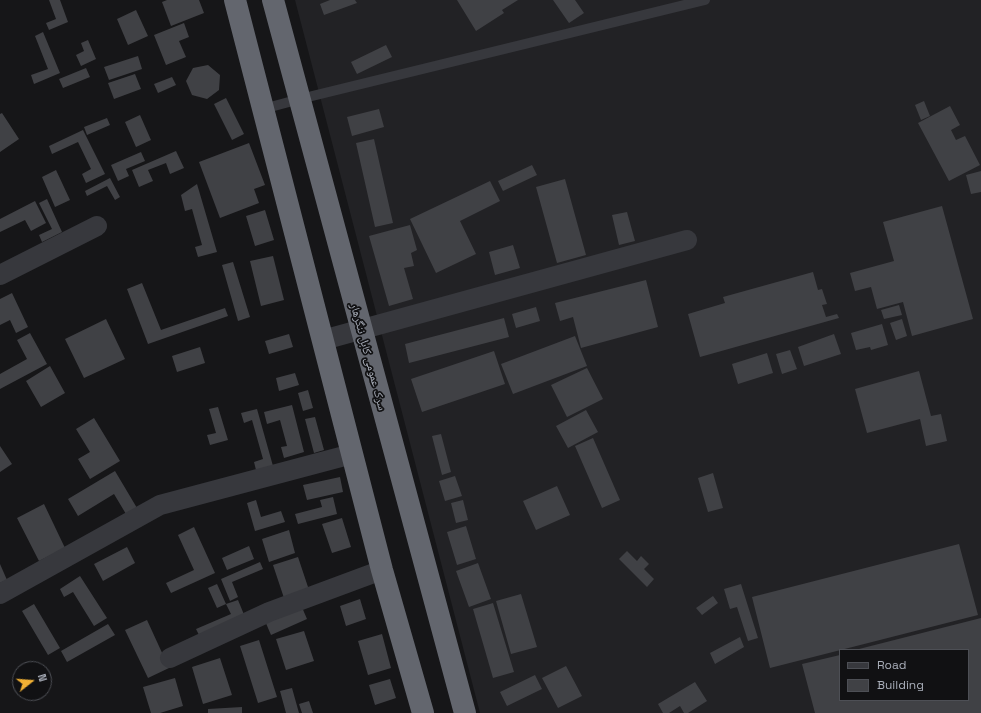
<!DOCTYPE html>
<html>
<head>
<meta charset="utf-8">
<style>
  body { margin:0 }
  #map { position:relative; width:981px; height:713px; overflow:hidden; background:#161618; font-family:"Space Grotesk",sans-serif }
  canvas { display:block }
  .legend { position:absolute; left:839px; top:649px; width:130px; height:52px; box-sizing:border-box; background:#111113; border:1px solid #4d4f55; margin:0; padding:5px 7px; list-style:none; font-size:12px; color:#a8adb8 }
  .legend li { display:flex; align-items:center; gap:8px; height:20px }
  .legend b { width:20px; border:1px solid #4d4f55 }
  .north { position:absolute; left:12px; top:661px; width:40px; height:40px; box-sizing:border-box; background:#111113; border:1px solid #4d4f55; border-radius:50%; rotate:73deg; font-size:11px; font-weight:700; line-height:16px; text-align:center; color:#a8adb8 }
  .north::after { content:''; display:block; margin:auto; width:14px; height:18px; background:#f2b134; clip-path:polygon(50% 0,100% 100%,50% 72%,0 100%) }
</style>
</head>
<body>
<div id="map">
<canvas width="981" height="713"></canvas>
<ul class="legend">
<li><b style="height:5px;background:#37383d"></b>Road</li>
<li><b style="height:11px;background:#404145"></b>Building</li>
</ul>
<div class="north">N</div>
</div>
<script>
const g = document.querySelector('canvas').getContext('2d');
g.lineJoin = 'round';
function fillPath(path, color) {
  g.fillStyle = color;
  g.fill(path, 'evenodd');
}
function shape(rows) {
  const path = new Path2D();
  for (const r of rows) {
    path.moveTo(r[0], r[1]);
    for (let i = 2; i < r.length; i += 2) path.lineTo(r[i], r[i + 1]);
  }
  return path;
}
function strokePath(path, color, width, dash) {
  g.strokeStyle = color;
  g.lineWidth = width;
  g.lineCap = dash ? 'butt' : 'round';
  g.setLineDash(dash || []);
  g.stroke(path);
}
function drawText(font, color, halo, rows, align = 'center') {
  g.font = font + ' "Space Grotesk","Noto Naskh Arabic",sans-serif';
  g.lineWidth = 3.5;
  g.setLineDash([]);
  g.textBaseline = 'middle';
  g.strokeStyle = halo;
  g.fillStyle = color;
  for (const [text, x, y, turn = 0] of rows) {
    g.save();
    g.translate(x, y);
    g.rotate((+turn || 0) * Math.PI / 180);
    g.textAlign = isNaN(turn) ? turn : align;
    if (halo) g.strokeText(text, 0, 0);
    g.fillText(text, 0, 0);
    g.restore();
  }
}
const built = shape([
  [295,0,981,0,981,713,480,713],
  [840,650,968,650,968,700,840,700]
]);
const building = shape([
  [49,0,60,0,68,22,49,30,46,23,56,19],
  [167,0,199,0,204,13,171,26,162,2],
  [330,0,355,0,357,3,324,15,320,4],
  [457,0,518,0,502,10,504,13,476,31],
  [553,0,575,0,584,13,569,23],
  [136,10,148,36,128,45,117,19],
  [184,23,189,37,179,41,186,57,166,65,154,35],
  [43,32,60,73,34,84,31,75,48,69,35,36],
  [88,40,96,59,81,66,76,55,84,51,81,43],
  [386,45,392,57,357,74,351,62],
  [138,56,142,69,109,80,104,67],
  [208,65,220,75,219,90,207,99,192,95,186,81,193,68],
  [86,68,90,77,63,88,59,79],
  [135,74,141,89,114,99,108,83],
  [172,77,176,85,158,93,154,84],
  [226,98,244,134,232,140,214,104],
  [924,101,930,116,921,120,915,105],
  [950,106,960,125,951,130,956,140,965,136,980,165,949,181,918,123],
  [379,109,384,127,352,136,347,117],
  [2,113,19,139,0,152,0,114],
  [140,115,151,140,136,147,125,122],
  [107,118,110,125,87,135,84,127],
  [83,130,105,174,86,183,82,174,91,169,78,142,52,154,49,146],
  [374,139,393,223,375,227,356,143],
  [249,143,265,185,254,189,259,203,220,218,199,162],
  [176,151,184,168,170,174,166,163,148,170,153,181,139,187,132,170],
  [141,152,145,161,126,169,129,176,118,181,111,165],
  [532,165,537,175,503,191,498,181],
  [56,170,70,200,55,207,42,177],
  [981,171,981,192,971,194,966,175],
  [110,178,120,197,115,200,107,186,87,196,85,191],
  [565,179,586,255,557,263,536,187],
  [490,181,500,201,460,221,476,254,436,273,410,219],
  [197,184,217,252,198,257,195,247,202,245,192,209,185,211,181,195],
  [47,199,62,232,42,242,39,235,52,229,39,203],
  [35,201,46,223,31,231,25,220,0,232,0,219],
  [942,206,973,319,912,336,903,302,877,309,871,287,855,291,850,273,894,261,883,222],
  [265,210,274,240,255,246,246,216],
  [627,212,635,241,619,245,612,215],
  [410,225,417,250,411,253,414,266,404,268,413,299,389,306,369,236],
  [513,245,520,268,495,275,489,252],
  [273,256,284,300,261,306,250,261],
  [233,262,250,317,238,321,222,265],
  [813,272,818,290,822,289,827,304,822,305,826,317,837,314,839,318,700,357,688,314,725,303,723,297],
  [646,280,658,327,581,348,573,317,560,321,555,303],
  [142,283,161,330,225,308,228,316,148,344,127,289],
  [12,293,28,327,16,333,10,320,0,325,0,299],
  [899,305,902,315,884,319,881,310],
  [536,307,540,321,516,328,512,314],
  [504,318,509,337,409,363,405,344],
  [106,319,125,359,84,378,65,339],
  [902,319,907,336,896,340,890,323],
  [882,324,888,345,871,350,870,347,856,350,851,333],
  [30,333,47,364,0,389,0,374,27,359,17,340],
  [289,334,293,347,269,354,265,341],
  [834,334,841,354,804,366,798,347],
  [575,336,587,366,513,394,501,364],
  [200,347,205,363,177,372,172,356],
  [790,350,797,369,782,374,776,354],
  [494,351,505,384,422,412,411,379],
  [767,353,773,373,738,384,732,364],
  [50,366,65,393,41,407,26,381],
  [587,368,603,399,567,417,551,385],
  [919,371,931,416,941,414,947,441,926,446,920,419,867,433,855,389],
  [295,373,299,385,279,391,276,378],
  [308,390,313,408,303,411,298,393],
  [292,405,304,452,284,458,281,447,287,446,280,420,267,424,264,412],
  [218,407,228,440,210,445,207,435,216,433,209,409],
  [257,409,273,466,256,470,254,462,263,459,252,420,244,423,241,413],
  [586,410,598,432,568,448,556,426],
  [315,417,324,450,314,453,305,419],
  [94,418,120,461,90,479,78,459,90,452,76,429],
  [441,434,451,472,442,475,432,436],
  [593,438,620,500,602,508,575,446],
  [0,446,12,464,0,472],
  [115,471,137,508,126,514,114,494,78,516,68,499],
  [713,473,723,508,708,512,698,478],
  [455,476,462,496,445,501,439,481],
  [340,477,343,492,307,500,303,485],
  [557,486,570,515,536,530,523,501],
  [333,497,337,514,298,524,295,514,322,507,320,500],
  [256,500,261,517,281,511,285,522,255,531,247,503],
  [463,500,468,520,456,523,451,503],
  [44,504,65,548,39,561,17,518],
  [342,518,351,547,332,553,322,524],
  [466,526,476,559,457,565,447,532],
  [194,527,215,573,171,593,166,583,194,570,178,535],
  [289,530,295,553,269,562,262,539],
  [959,544,978,615,770,668,752,597],
  [249,546,254,559,227,570,222,558],
  [127,547,135,563,103,581,94,564],
  [627,551,637,561,641,556,649,564,644,569,654,579,647,587,619,559],
  [298,557,309,590,284,598,273,565],
  [260,562,263,569,232,582,238,597,230,601,221,579],
  [478,563,491,599,469,607,456,571],
  [0,564,7,580,0,583],
  [80,576,107,618,94,626,73,592,64,597,60,589],
  [217,584,226,604,217,608,208,588],
  [741,584,758,638,748,641,737,607,730,609,724,589],
  [521,594,537,647,511,654,496,601],
  [713,596,718,603,702,615,696,608],
  [360,599,366,619,346,626,340,606],
  [238,600,245,617,200,637,196,629,231,614,226,604],
  [493,603,514,672,493,678,473,609],
  [34,604,60,648,48,655,22,611],
  [301,605,307,619,271,635,265,621],
  [981,618,981,713,815,713,802,664,840,655,840,700,968,700,968,650,859,649],
  [147,620,169,668,148,678,125,630],
  [108,624,115,635,67,662,61,651],
  [304,631,314,661,286,670,276,639],
  [382,634,391,668,368,675,358,641],
  [740,637,744,647,715,664,710,653],
  [259,640,277,697,258,703,240,646],
  [220,658,232,695,203,704,192,667],
  [566,666,582,696,558,708,542,678],
  [535,675,542,689,507,706,500,692],
  [175,678,183,706,160,713,151,713,143,687],
  [390,679,396,698,375,705,369,685],
  [695,682,707,701,688,713,684,713,680,706,669,713,663,713,658,704],
  [292,688,299,713,286,713,280,691],
  [309,701,313,713,302,713,299,704],
  [242,707,242,713,208,713,208,709]
]);
const lane = shape([
  [263,109,300,99,705,0]
]);
const street = shape([
  [0,275,97,226],
  [323,340,687,240],
  [0,594,160,505,352,454],
  [170,658,269,612,382,570]
]);
const highway = shape([
  [235,0,382,570,423,713],
  [273,0,465,713]
]);
const streetNames = [
  ["سرک عمومی کابل ننگرهار",368,357,75]
];
fillPath(built, '#222225');
fillPath(building, '#404145');
strokePath(lane, '#37383d', 10);
strokePath(street, '#37383d', 20);
strokePath(highway, '#63666e', 22);
drawText('12px', '#a8adb8', '#111113', streetNames);
</script>
</body>
</html>
